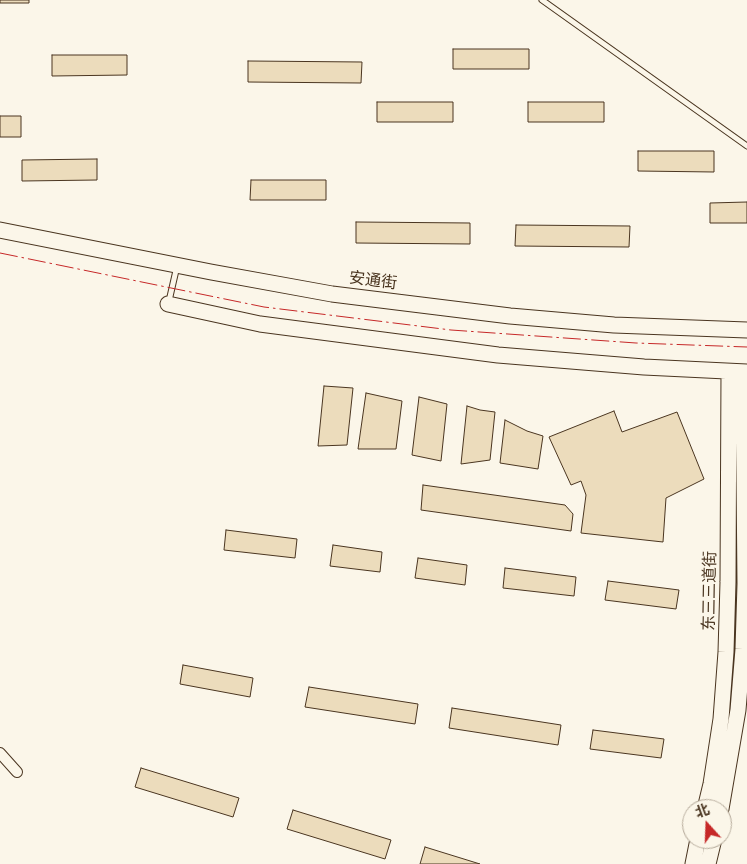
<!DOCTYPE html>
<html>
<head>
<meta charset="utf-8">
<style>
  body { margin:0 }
  #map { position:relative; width:747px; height:864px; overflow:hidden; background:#fbf6e9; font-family:"Noto Sans","Noto Sans SC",sans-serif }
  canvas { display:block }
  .north { position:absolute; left:682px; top:799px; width:50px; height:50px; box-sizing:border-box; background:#fbf6e9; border:1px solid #b4a999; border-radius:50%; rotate:340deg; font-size:14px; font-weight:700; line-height:20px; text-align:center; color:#4a3520 }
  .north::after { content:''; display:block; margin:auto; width:18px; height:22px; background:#c62828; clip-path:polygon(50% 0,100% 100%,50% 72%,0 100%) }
</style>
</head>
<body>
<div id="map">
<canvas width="747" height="864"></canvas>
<div class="north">北</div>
</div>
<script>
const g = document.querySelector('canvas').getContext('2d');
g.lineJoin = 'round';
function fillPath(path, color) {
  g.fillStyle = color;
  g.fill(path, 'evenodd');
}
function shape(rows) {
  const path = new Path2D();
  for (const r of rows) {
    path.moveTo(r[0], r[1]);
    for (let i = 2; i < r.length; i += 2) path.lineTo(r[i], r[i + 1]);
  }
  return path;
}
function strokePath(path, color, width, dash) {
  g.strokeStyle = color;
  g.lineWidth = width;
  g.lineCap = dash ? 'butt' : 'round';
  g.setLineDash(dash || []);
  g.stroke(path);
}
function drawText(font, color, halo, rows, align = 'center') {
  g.font = font + ' "Noto Sans","Noto Sans SC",sans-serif';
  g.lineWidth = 4;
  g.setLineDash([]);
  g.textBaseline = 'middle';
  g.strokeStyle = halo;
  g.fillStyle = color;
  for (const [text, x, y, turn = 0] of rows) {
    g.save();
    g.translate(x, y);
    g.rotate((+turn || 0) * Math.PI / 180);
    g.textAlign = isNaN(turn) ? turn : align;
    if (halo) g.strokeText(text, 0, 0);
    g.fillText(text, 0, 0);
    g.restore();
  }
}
const building = shape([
  [0,0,29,0,29,3,0,3,0,0],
  [453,49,529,49,529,69,453,69,453,49],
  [52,55,127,55,127,75,52,76,52,55],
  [248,61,362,62,361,83,248,82,248,61],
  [377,102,453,102,453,122,377,122,377,102],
  [528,102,604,102,604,122,528,122,528,102],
  [0,116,21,116,21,137,0,137,0,116],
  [638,151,714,151,714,172,638,171,638,151],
  [97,159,97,180,22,181,22,160,97,159],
  [251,180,326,180,326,200,250,200,251,180],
  [747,202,747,223,710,223,710,203,747,202],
  [356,222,470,223,470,244,356,243,356,222],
  [516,225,630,226,629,247,515,246,516,225],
  [324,386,353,388,347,445,318,446,324,386],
  [366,393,402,401,396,449,358,449,366,393],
  [419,397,447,404,441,461,412,455,419,397],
  [467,406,480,410,495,412,490,460,461,464,467,406],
  [614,411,622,432,677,412,704,479,666,498,663,542,581,533,586,495,581,481,571,485,549,437,614,411],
  [505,420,527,431,543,436,538,469,500,463,505,420],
  [423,485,565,505,573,514,571,531,421,510,423,485],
  [226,530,297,539,295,558,224,550,226,530],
  [333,545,382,552,380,572,330,566,333,545],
  [418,558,467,565,465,585,415,578,418,558],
  [505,568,576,577,574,596,503,588,505,568],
  [608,581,679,590,676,609,605,600,608,581],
  [183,665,253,678,250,697,180,684,183,665],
  [309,687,418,704,415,724,305,707,309,687],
  [452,708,561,725,558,745,449,728,452,708],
  [593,730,664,739,661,758,590,749,593,730],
  [141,768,239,798,233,817,135,787,141,768],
  [293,810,391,840,385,859,287,829,293,810],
  [425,847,480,864,420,864,425,847]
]);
const lane = shape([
  [542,0,747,146],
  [169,301,177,266]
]);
const street = shape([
  [0,753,17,772]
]);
const secondary = shape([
  [0,230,211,272,332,294,510,316,614,325,747,330],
  [168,304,260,324,498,355,644,367,747,372],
  [705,809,711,784,721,719,726,652,728,582,729,372],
  [721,809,738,710,743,649,745,584,743,372],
  [693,864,698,839],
  [708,864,714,839]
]);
const power = shape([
  [0,253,264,307,451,330,636,343,747,347]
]);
const streetNames = [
  ["安通街",373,281,7],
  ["东三三道街",710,591,-89]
];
fillPath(building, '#ecdcbc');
strokePath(building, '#4a3520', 1);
strokePath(lane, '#4a3520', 7);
strokePath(street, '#4a3520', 12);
strokePath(secondary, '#4a3520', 17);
strokePath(lane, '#fbf6e9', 5);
strokePath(street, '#fbf6e9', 10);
strokePath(secondary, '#fbf6e9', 15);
strokePath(power, '#c62828', 1, [18, 4, 2.5, 4]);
drawText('16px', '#4a3520', '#fbf6e9', streetNames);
</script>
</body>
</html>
